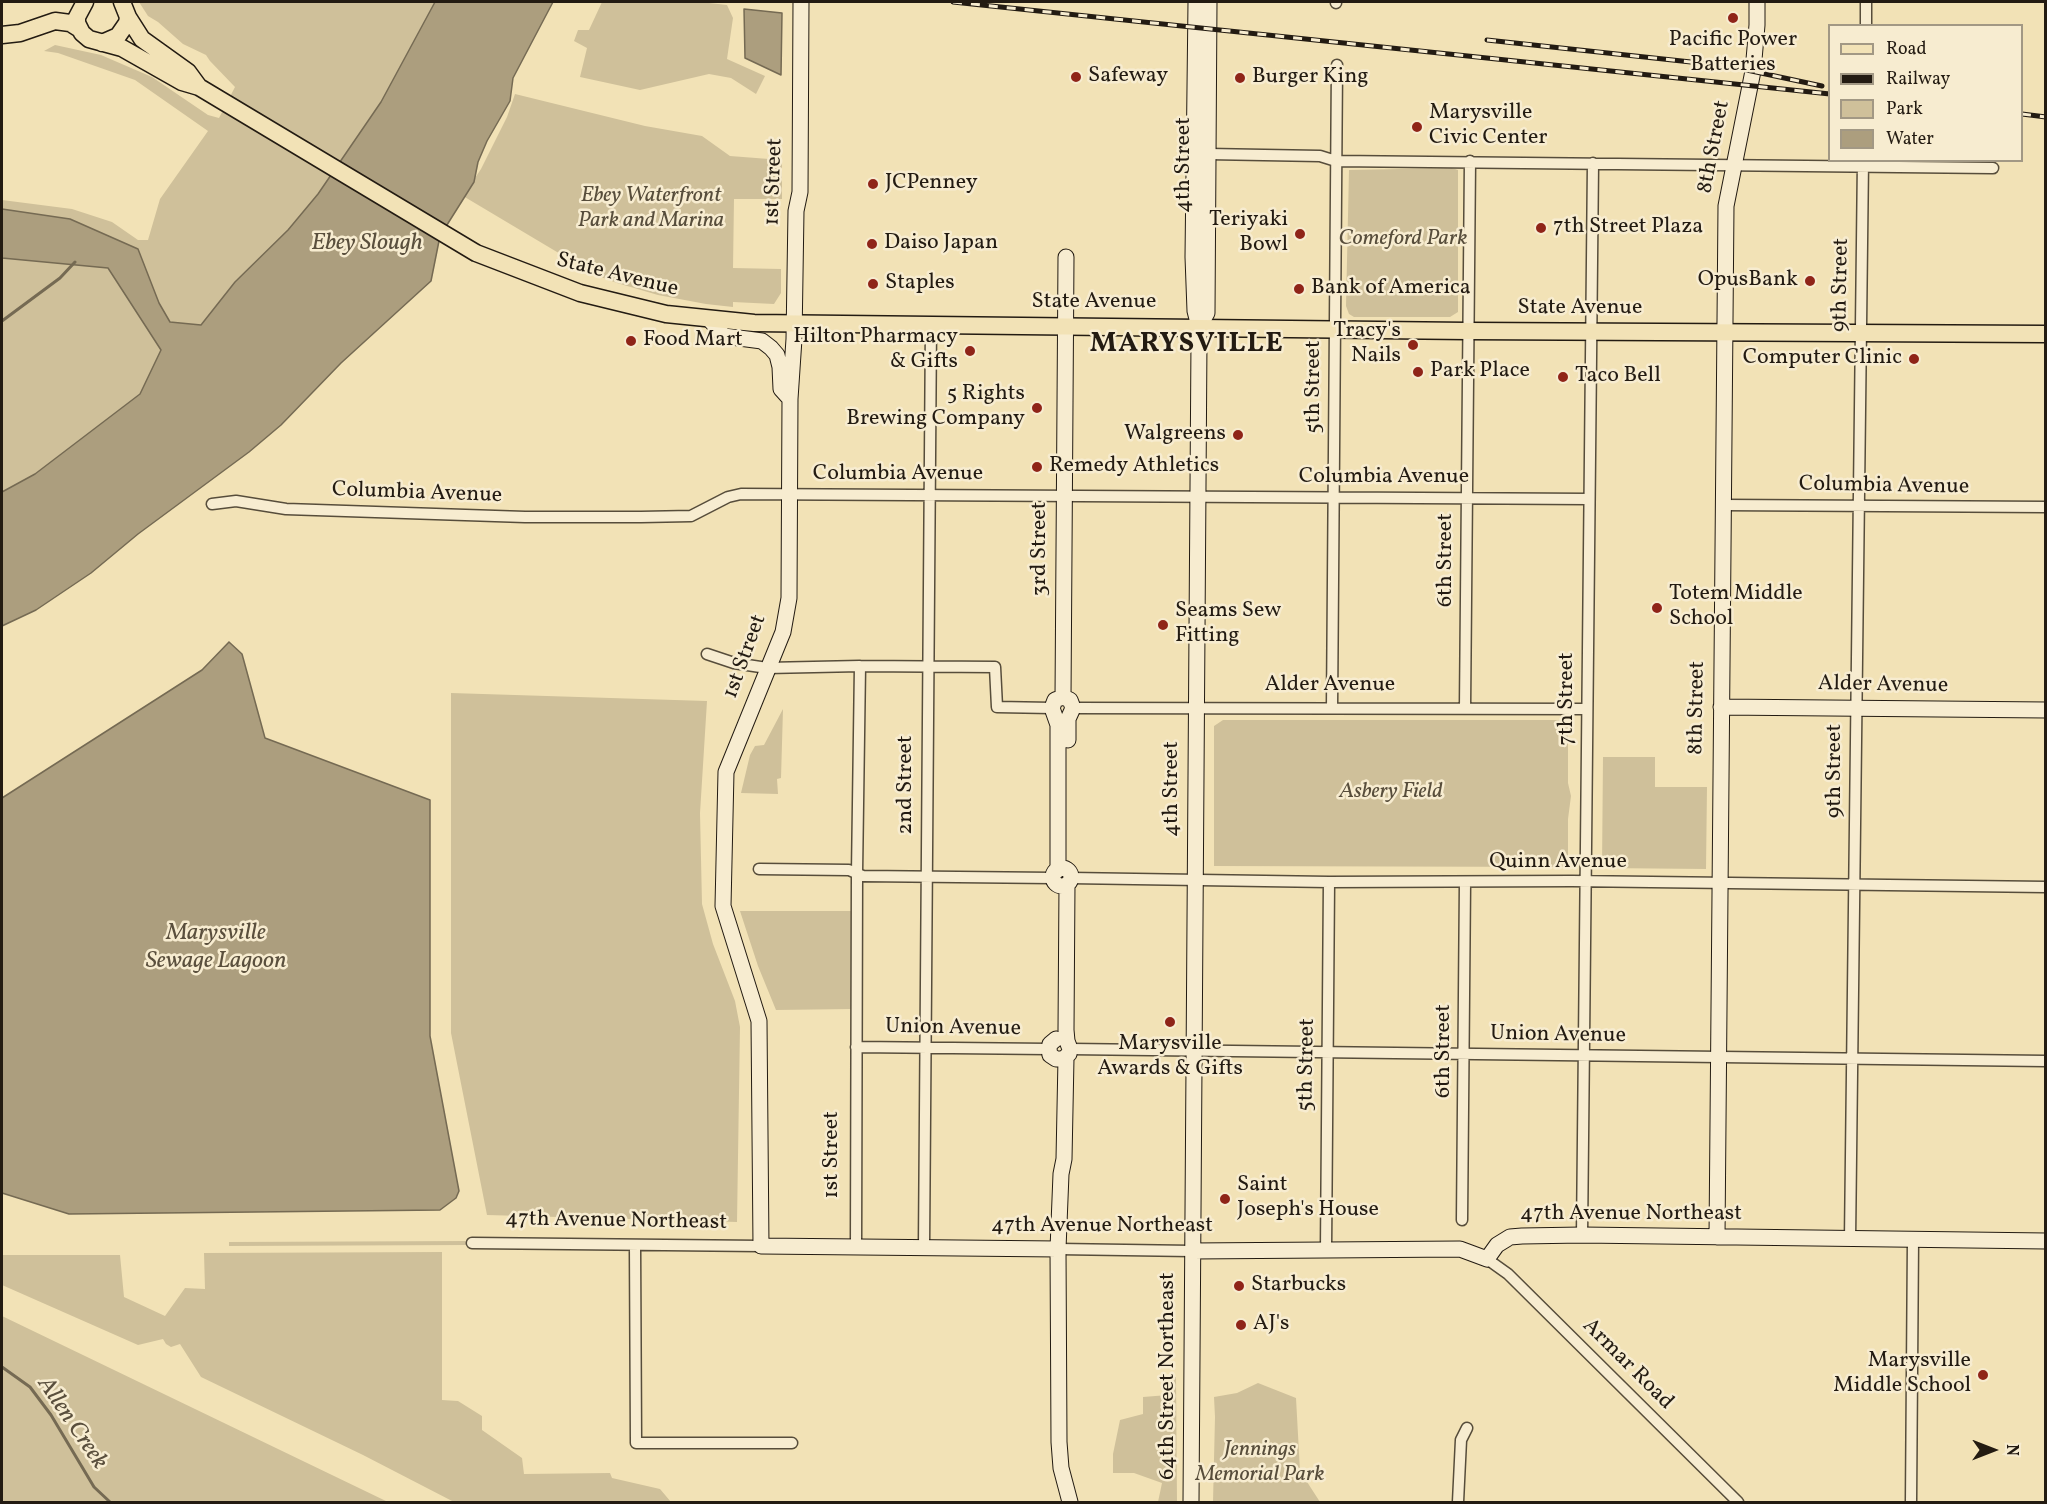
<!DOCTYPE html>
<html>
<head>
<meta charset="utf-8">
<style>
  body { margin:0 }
  #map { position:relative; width:2047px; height:1504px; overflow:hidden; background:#f2e2b6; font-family:Vollkorn,serif }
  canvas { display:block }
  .frame { position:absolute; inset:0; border:3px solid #231b12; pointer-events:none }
  .legend { position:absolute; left:1828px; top:24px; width:195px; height:138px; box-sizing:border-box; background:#f7ecd0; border:2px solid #a29884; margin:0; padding:8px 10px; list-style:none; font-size:18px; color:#231b12 }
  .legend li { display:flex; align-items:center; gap:12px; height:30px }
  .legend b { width:30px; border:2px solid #a29884 }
  .north { position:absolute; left:1963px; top:1420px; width:60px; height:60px; -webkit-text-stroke:4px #f7ecd0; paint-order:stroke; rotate:90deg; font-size:16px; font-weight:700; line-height:24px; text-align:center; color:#231b12 }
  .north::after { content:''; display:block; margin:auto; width:21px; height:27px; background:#231b12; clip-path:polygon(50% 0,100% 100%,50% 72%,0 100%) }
</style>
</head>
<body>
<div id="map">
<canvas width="2047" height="1504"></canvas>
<div class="frame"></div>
<ul class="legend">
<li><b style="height:8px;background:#f2e2b6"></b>Road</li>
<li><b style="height:8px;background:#231b12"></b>Railway</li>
<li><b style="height:16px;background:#cfc09a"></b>Park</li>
<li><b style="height:16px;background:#ac9e7e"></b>Water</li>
</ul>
<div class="north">N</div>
</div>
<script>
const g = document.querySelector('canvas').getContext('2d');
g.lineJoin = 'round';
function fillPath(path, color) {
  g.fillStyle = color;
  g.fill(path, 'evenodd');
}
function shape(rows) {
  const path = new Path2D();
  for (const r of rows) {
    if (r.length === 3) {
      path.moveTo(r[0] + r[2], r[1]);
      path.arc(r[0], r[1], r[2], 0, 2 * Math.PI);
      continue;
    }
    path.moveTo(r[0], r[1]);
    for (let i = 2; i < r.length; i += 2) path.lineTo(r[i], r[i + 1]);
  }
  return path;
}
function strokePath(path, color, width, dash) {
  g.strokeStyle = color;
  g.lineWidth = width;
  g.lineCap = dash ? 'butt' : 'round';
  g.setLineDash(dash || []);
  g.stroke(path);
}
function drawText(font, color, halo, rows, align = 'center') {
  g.font = font + ' Vollkorn,serif';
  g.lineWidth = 5;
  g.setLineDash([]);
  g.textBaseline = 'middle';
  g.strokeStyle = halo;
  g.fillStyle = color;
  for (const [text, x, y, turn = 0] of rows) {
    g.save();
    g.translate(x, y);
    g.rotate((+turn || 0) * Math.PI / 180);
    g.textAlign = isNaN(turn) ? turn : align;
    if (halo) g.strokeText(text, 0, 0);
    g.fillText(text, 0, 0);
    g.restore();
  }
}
const green = shape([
  [139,2,435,2,381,102,318,194,288,230,235,282,201,325,161,350,140,394,35,474,2,492,2,200,72,209,112,222,138,240,148,240,160,199,208,131,135,80,58,53,44,51,55,45,101,55,152,77,208,115,219,118,235,87,210,61,206,55,183,44,158,22,148,16],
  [602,2,700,2,727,5,733,18,727,59,765,76,756,94,731,78,709,74,640,90,580,77,587,48,574,41,578,30,589,30],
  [515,94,645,126,702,136,730,156,782,160,782,199,734,199,733,268,781,269,781,293,774,304,733,302,733,307,706,304,658,295,617,283,593,274,594,270,557,252,463,196,481,169,507,117],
  [1452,168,1458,170,1458,312,1450,317,1354,317,1349,314,1346,306,1349,170],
  [451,693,707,701,700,813,702,904,713,944,735,1001,740,1027,737,1222,487,1215,451,1033],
  [783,709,781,778,777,779,778,794,741,793,750,755,755,746,764,745],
  [1223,720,1568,720,1568,783,1571,796,1568,819,1568,867,1214,866,1214,726],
  [1603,757,1655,757,1655,787,1707,787,1706,869,1602,868],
  [740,911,854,911,852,1009,776,1010,758,966],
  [468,1241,468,1245,229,1246,229,1242],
  [442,1252,442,1400,458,1401,482,1416,482,1430,522,1458,524,1474,610,1473,612,1478,660,1489,671,1502,454,1502,363,1455,201,1377,180,1344,171,1347,166,1344,163,1339,138,1345,2,1285,2,1255,120,1255,124,1297,165,1316,185,1288,205,1289,204,1253],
  [2,1316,388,1502,2,1502],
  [1170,1377,1176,1377,1177,1502,1158,1502,1162,1483,1134,1473,1113,1473,1113,1454,1120,1420,1143,1414,1143,1397,1168,1395],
  [1258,1383,1296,1398,1300,1471,1320,1502,1213,1502,1215,1417,1214,1397,1237,1393]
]);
const water = shape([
  [435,2,553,2,513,78,510,101,487,141,478,162,474,182,440,236,431,281,341,363,281,425,249,452,138,534,91,573,36,610,2,626,2,492,35,474,140,394,161,350,108,268,2,258,2,209,70,219,138,249,159,303,170,322,201,325,235,282,288,230,318,194,381,102,435,2],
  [744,9,782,13,781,75,745,58,744,9],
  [229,642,242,654,265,738,430,800,430,1036,459,1191,456,1198,440,1210,69,1214,2,1193,2,798,202,670,229,642]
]);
const stream = shape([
  [2,321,60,278,75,262],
  [2,1367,30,1387,51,1415,94,1487,110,1502]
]);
const street = shape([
  [1336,3,1336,2],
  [1866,26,1866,2],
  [1208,154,1320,156,1336,161,1993,168],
  [212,504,236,501,286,509,525,517,641,517,691,516,728,497,741,494,1589,499],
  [1723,505,2046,507],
  [707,654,734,663,767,668,860,666,995,667,997,707,1052,708],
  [1073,708,1587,709],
  [1332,708,1337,65],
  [1465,708,1470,161],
  [759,869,849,870,863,876,1053,878],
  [1070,878,1329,882,1572,881,2046,887],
  [856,1047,1049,1049],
  [1070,1049,2046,1061],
  [1462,1220,1465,882],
  [1582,1235,1593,163],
  [1850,1239,1863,160],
  [472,1243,761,1246],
  [635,1245,636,1443,792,1443],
  [856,1247,857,873,860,666],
  [924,1247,931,324],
  [1058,1249,1192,1251],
  [1326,1249,1329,882],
  [1487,1259,1508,1274,1738,1502],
  [1458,1502,1461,1440,1467,1428],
  [1911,1502,1913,1239]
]);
const secondary = shape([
  [801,2,800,192,796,211,794,339,790,399,789,598,783,632,726,772,723,906,759,1021,761,1246,1058,1249],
  [709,319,724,336,762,341,771,348,777,355,780,367,781,389,790,399],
  [1199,327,1207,313,1209,2],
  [1063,697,1066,257],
  [1063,697,1070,700,1073,708,1068,719,1068,740],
  [1721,707,2046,710],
  [1062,877,9],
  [1058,870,1058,725,1052,708,1055,700,1063,697],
  [1056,1039,1050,1044,1049,1049,1050,1055,1056,1059,1063,1059,1069,1054,1070,1049,1067,1041,1066,1030,1067,884],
  [1066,1058,1064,1159,1061,1174,1058,1249,1059,1442,1061,1468,1070,1502],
  [1717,1237,1726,206,1753,71,1757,25,1757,2],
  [1192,1251,1460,1249,1487,1259,1497,1245,1510,1237,1522,1236,1582,1235,2046,1241],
  [1191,1502,1199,340,1199,327,1195,311,1193,257,1196,2]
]);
const primary = shape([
  [85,2,77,17,77,23,82,33,89,39,122,48,182,82,199,87,476,253,580,293,666,314,754,323,1468,331,2046,334],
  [128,17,142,39,188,72,199,87],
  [2,35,20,33,55,21,70,23,78,28],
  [102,43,118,36,127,23,128,17,122,2]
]);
const rail = shape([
  [953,2,1830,94],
  [1487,40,1728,66,1822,86],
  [2022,114,2046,117]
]);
const markers = [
  [1733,18,6,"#8f2418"],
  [1076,77,6,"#8f2418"],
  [1240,78,6,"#8f2418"],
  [1417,127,6,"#8f2418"],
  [873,184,6,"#8f2418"],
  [1541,228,6,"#8f2418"],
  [1300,234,6,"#8f2418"],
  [872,244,6,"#8f2418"],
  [1810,281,6,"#8f2418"],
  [873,284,6,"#8f2418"],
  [1299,289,6,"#8f2418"],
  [631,341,6,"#8f2418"],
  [1413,345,6,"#8f2418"],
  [970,351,6,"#8f2418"],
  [1914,359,6,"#8f2418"],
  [1418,372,6,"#8f2418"],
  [1563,377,6,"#8f2418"],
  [1037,408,6,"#8f2418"],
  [1238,435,6,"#8f2418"],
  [1037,467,6,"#8f2418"],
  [1657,608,6,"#8f2418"],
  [1163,625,6,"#8f2418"],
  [1170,1022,6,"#8f2418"],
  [1225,1199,6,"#8f2418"],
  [1239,1286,6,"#8f2418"],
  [1241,1325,6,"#8f2418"],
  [1983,1375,6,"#8f2418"]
];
const poiNames = [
  ["Pacific Power",1733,41,"center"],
  ["Batteries",1733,66,"center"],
  ["Safeway",1088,77],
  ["Burger King",1252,78],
  ["Marysville",1429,114],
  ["Civic Center",1429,139],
  ["JCPenney",885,184],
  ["Teriyaki",1288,221,"right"],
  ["Bowl",1288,246,"right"],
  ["7th Street Plaza",1553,228],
  ["Daiso Japan",884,244],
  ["OpusBank",1798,281,"right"],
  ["Staples",885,284],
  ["Bank of America",1311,289],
  ["Tracy's",1401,332,"right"],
  ["Nails",1401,357,"right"],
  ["Hilton Pharmacy",958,338,"right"],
  ["& Gifts",958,363,"right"],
  ["Food Mart",643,341],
  ["Computer Clinic",1902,359,"right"],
  ["Park Place",1430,372],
  ["Taco Bell",1575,377],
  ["5 Rights",1025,395,"right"],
  ["Brewing Company",1025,420,"right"],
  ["Walgreens",1226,435,"right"],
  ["Remedy Athletics",1049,467],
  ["Totem Middle",1669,595],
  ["School",1669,620],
  ["Seams Sew",1175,612],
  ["Fitting",1175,637],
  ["Marysville",1170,1045,"center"],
  ["Awards & Gifts",1170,1070,"center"],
  ["Saint",1237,1186],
  ["Joseph's House",1237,1211],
  ["Starbucks",1251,1286],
  ["AJ's",1253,1325],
  ["Marysville",1971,1362,"right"],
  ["Middle School",1971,1387,"right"]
];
const streetNames = [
  ["8th Street",1715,147,-79],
  ["4th Street",1185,165,-90],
  ["1st Street",775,182,-88],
  ["State Avenue",617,276,14],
  ["9th Street",1842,285,-89],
  ["State Avenue",1094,303],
  ["State Avenue",1580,309],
  ["5th Street",1315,387,-90],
  ["Columbia Avenue",898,475],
  ["Columbia Avenue",1384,478],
  ["Columbia Avenue",1884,487,1],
  ["Columbia Avenue",417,494,2],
  ["3rd Street",1041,549,-90],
  ["6th Street",1447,560,-90],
  ["1st Street",746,657,-70],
  ["Alder Avenue",1330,686],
  ["Alder Avenue",1883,686,1],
  ["7th Street",1568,699,-90],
  ["8th Street",1698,708,-89],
  ["9th Street",1836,771,-90],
  ["2nd Street",907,785,-90],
  ["4th Street",1173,789,-90],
  ["Quinn Avenue",1558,863],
  ["Union Avenue",953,1029,1],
  ["Union Avenue",1558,1036,1],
  ["6th Street",1445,1051,-90],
  ["5th Street",1308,1065,-89],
  ["1st Street",833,1155,-90],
  ["47th Avenue Northeast",1631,1215],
  ["47th Avenue Northeast",616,1222,1],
  ["47th Avenue Northeast",1102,1227],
  ["Armar Road",1627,1365,45],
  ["64th Street Northeast",1169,1376,-90]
];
const parkNames = [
  ["Ebey Waterfront",651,197],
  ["Park and Marina",651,222],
  ["Comeford Park",1403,240],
  ["Asbery Field",1391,793],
  ["Jennings",1260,1451],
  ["Memorial Park",1260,1476]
];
const waterNames = [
  ["Ebey Slough",367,245],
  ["Marysville",216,935],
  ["Sewage Lagoon",216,963],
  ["Allen Creek",71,1424,56]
];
const districtNames = [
  ["MARYSVILLE",1187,346]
];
fillPath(green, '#cfc09a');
fillPath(water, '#ac9e7e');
strokePath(water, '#756a53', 1.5);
strokePath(stream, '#756a53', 3);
strokePath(street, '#574d3b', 13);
strokePath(secondary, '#231b12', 17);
strokePath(primary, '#231b12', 19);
strokePath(street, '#f7ecd0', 10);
strokePath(secondary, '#f7ecd0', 15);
strokePath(primary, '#f2e2b6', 16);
strokePath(rail, '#231b12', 5);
strokePath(rail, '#f7ecd0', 3, [9]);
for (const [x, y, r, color] of markers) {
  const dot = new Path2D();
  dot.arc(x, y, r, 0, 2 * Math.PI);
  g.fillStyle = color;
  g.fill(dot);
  strokePath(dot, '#f7ecd0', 2);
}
drawText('22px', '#231b12', '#f7ecd0', poiNames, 'left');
drawText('22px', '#231b12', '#f7ecd0', streetNames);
drawText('italic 22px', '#574d3b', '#f7ecd0', parkNames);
drawText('italic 24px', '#5a4f3d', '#f7ecd0', waterNames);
g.letterSpacing = '1.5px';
drawText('bold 28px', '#231b12', '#f7ecd0', districtNames);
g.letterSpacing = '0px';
</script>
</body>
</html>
